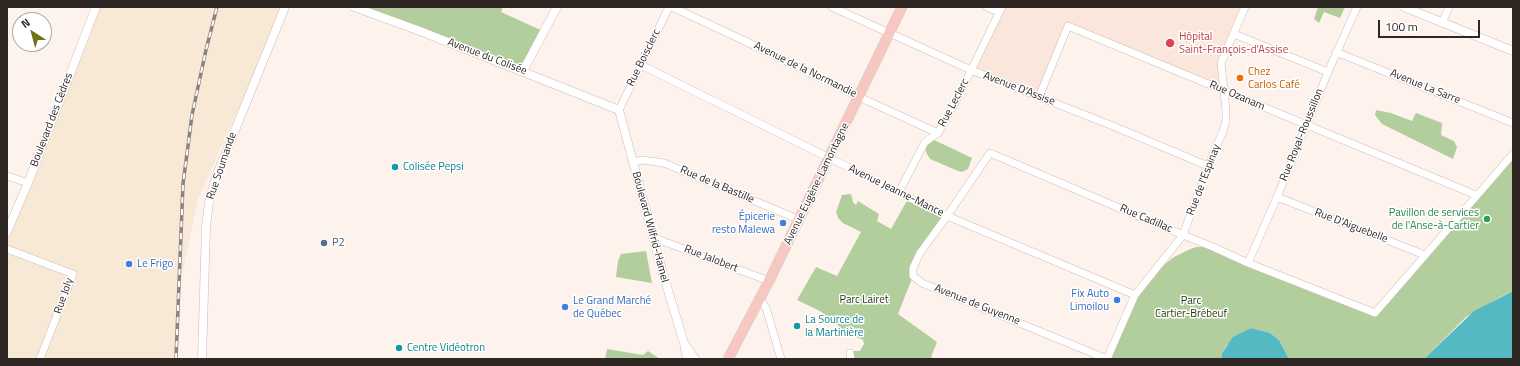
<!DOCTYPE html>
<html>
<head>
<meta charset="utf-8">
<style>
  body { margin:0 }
  #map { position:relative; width:1520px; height:366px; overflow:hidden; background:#fef3ec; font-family:"Titillium Web",sans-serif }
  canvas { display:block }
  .frame { position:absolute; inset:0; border:8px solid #2e2724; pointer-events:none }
  .north { position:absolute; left:12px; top:12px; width:40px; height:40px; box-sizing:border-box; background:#fff; border:1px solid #aba9a7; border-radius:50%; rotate:324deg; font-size:11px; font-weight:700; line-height:16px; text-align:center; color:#2e2724 }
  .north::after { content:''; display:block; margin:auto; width:14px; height:18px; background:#717318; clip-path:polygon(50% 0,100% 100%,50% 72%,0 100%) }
  .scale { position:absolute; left:1378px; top:20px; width:102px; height:18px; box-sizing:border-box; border:2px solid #2e2724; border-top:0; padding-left:5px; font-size:12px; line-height:14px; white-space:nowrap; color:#2e2724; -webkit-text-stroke:3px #fff; paint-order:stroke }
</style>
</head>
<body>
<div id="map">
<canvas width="1520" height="366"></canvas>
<div class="frame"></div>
<div class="north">N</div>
<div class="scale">100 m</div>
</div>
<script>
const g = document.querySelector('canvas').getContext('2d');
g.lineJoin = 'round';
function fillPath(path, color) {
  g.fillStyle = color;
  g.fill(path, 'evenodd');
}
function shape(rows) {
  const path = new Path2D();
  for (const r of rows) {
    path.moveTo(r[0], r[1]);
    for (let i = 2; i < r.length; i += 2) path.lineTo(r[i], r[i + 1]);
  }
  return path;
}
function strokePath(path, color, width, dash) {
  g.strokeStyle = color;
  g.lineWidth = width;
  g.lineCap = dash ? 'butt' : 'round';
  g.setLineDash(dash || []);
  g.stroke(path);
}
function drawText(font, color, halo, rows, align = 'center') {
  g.font = font + ' "Titillium Web",sans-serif';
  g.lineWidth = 3;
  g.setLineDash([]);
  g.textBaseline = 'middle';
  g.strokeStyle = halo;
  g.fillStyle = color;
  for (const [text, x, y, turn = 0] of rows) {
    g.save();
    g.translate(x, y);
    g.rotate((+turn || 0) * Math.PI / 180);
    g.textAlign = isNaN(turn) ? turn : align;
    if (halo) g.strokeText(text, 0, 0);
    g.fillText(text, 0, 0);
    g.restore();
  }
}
const built = shape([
  [1002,7,1245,7,1221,63,1223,89,1069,26,1039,97,971,70]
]);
const industrial = shape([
  [95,7,284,7,198,199,176,304,176,359,7,359,7,236]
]);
const green = shape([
  [353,7,503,7,501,12,545,32,523,71],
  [1318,7,1345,7,1340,18,1324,12,1319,23,1314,19],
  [1376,110,1391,113,1412,121,1416,113,1442,123,1441,135,1454,141,1457,147,1453,159,1382,124,1375,115],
  [928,137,972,158,968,169,962,172,958,171,930,159,926,152,925,143],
  [1513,154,1513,291,1500,297,1466,317,1424,359,1289,359,1279,340,1270,333,1251,328,1226,346,1222,353,1222,359,1107,359,1135,295,1152,274,1174,257,1186,251,1196,247,1213,247,1375,313],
  [851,194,853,202,856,205,858,201,879,214,877,221,891,229,909,197,947,216,931,236,913,276,898,314,937,342,931,357,936,359,855,359,851,351,860,351,864,344,863,340,847,333,820,311,797,300,816,267,837,276,861,232,843,223,838,218,836,212,842,195],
  [646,251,652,283,616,277,618,261,621,254],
  [607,349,643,355,648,351,660,359,605,359]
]);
const water = shape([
  [1513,291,1513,359,1424,359,1474,311],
  [1251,328,1270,333,1279,340,1289,359,1222,359,1222,353,1233,337]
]);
const minor = shape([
  [672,7,745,41,859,97,938,133],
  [832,7,971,70,1113,126,1208,166],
  [987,7,999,12],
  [1245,7,1221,63,1226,110,1226,121,1223,131,1208,166,1183,235,1135,295,1107,359,922,283,913,276,913,268,920,253,947,216,990,153,1183,235,1213,247,1248,263,1375,313,1513,154],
  [1442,23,1449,7],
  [1234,34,1328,72],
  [1336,52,1513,123],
  [641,65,947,216,1135,295],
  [1039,97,1068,26,1476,195],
  [619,110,669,7],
  [633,162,642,160,664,163,800,220],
  [7,176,28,183],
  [899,192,925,142,938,133,955,103,1002,7],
  [1277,197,1425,255],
  [652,237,769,281],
  [7,249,73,274,40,359],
  [1248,263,1277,197,1328,72,1357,7],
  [760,299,766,308,781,359],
  [850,353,851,359]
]);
const tertiary = shape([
  [354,7,420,31,619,110,663,274,684,343,687,359],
  [1404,7,1513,51],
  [523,71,557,7],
  [7,232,28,183,96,7],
  [686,346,695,359],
  [202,359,206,227,209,202,216,177,285,7]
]);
const primary = shape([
  [728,359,769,281,902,7]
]);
const rail = shape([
  [176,359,183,184,192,115,206,50,217,7]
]);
const markers = [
  [1170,43,5,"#e0444e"],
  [1240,78,4,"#e8710a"],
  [395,167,4,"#0f9aa8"],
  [1487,219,4,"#2e9e5b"],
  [783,223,4,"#3f7fe0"],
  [324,243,4,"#5c6f8a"],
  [129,264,4,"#3f7fe0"],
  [1117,300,4,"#3f7fe0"],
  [565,307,4,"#3f7fe0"],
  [797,326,4,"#0f9aa8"],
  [399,348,4,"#0f9aa8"]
];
const healthNames = [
  ["Hôpital",1179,37],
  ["Saint-François-d'Assise",1179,50]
];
const streetNames = [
  ["Avenue du Colisée",487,57,21],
  ["Rue Boisclerc",644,58,-64],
  ["Avenue de la Normandie",805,70,26],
  ["Avenue La Sarre",1425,87,22],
  ["Avenue D'Assise",1019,89,21],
  ["Rue Ozanam",1237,96,23],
  ["Rue Leclerc",954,103,-62],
  ["Boulevard des Cèdres",52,120,-69],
  ["Rue Royal-Roussillon",1302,135,-68],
  ["Rue Soumande",222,166,-71],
  ["Rue de l'Espinay",1204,180,-69],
  ["Avenue Eugène-Lamontagne",817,184,-64],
  ["Rue de la Bastille",717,185,23],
  ["Avenue Jeanne-Mance",896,191,26],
  ["Rue Cadillac",1146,219,23],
  ["Rue D'Aiguebelle",1351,226,21],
  ["Boulevard Wilfrid-Hamel",650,227,75],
  ["Rue Jalobert",711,259,21],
  ["Rue Joly",64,296,-71],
  ["Avenue de Guyenne",977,305,22]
];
const foodNames = [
  ["Chez",1248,72],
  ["Carlos Café",1248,85]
];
const cultureNames = [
  ["Colisée Pepsi",403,167],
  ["La Source de",805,320],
  ["la Martinière",805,333],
  ["Centre Vidéotron",407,348]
];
const leisureNames = [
  ["Pavillon de services",1479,213],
  ["de l'Anse-à-Cartier",1479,226]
];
const shopNames = [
  ["Épicerie",775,217],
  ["resto Malewa",775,230],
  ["Le Frigo",137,264,"left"],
  ["Fix Auto",1109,294],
  ["Limoilou",1109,307],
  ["Le Grand Marché",573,301,"left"],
  ["de Québec",573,314,"left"]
];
const serviceNames = [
  ["P2",332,243]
];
const parkNames = [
  ["Parc Lairet",864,300],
  ["Parc",1191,301],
  ["Cartier-Brébeuf",1191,314]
];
fillPath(built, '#fbe6db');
fillPath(industrial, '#f8e9d6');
fillPath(green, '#b2ce9c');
fillPath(water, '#55b9c4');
strokePath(minor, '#cfbcb3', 8);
strokePath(tertiary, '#cfbcb3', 9);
strokePath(primary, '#d5d4d3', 11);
strokePath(minor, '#fff', 7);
strokePath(tertiary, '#fff', 8);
strokePath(primary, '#f7c7c2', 10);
strokePath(rail, '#8c837e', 3.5);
strokePath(rail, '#fff', 2, [6]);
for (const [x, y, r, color] of markers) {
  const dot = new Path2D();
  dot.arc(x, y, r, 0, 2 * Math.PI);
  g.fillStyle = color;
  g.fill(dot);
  strokePath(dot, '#fff', 1.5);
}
drawText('11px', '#be3a42', '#fff', healthNames, 'left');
drawText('11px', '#2e2724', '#fff', streetNames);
drawText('11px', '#c56008', '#fff', foodNames, 'left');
drawText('11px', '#0d838f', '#fff', cultureNames, 'left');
drawText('11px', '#27864d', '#fff', leisureNames, 'right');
drawText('11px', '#366cbe', '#fff', shopNames, 'right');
drawText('11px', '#4e5e75', '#fff', serviceNames, 'left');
drawText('11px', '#1d3204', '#fff', parkNames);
</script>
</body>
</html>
